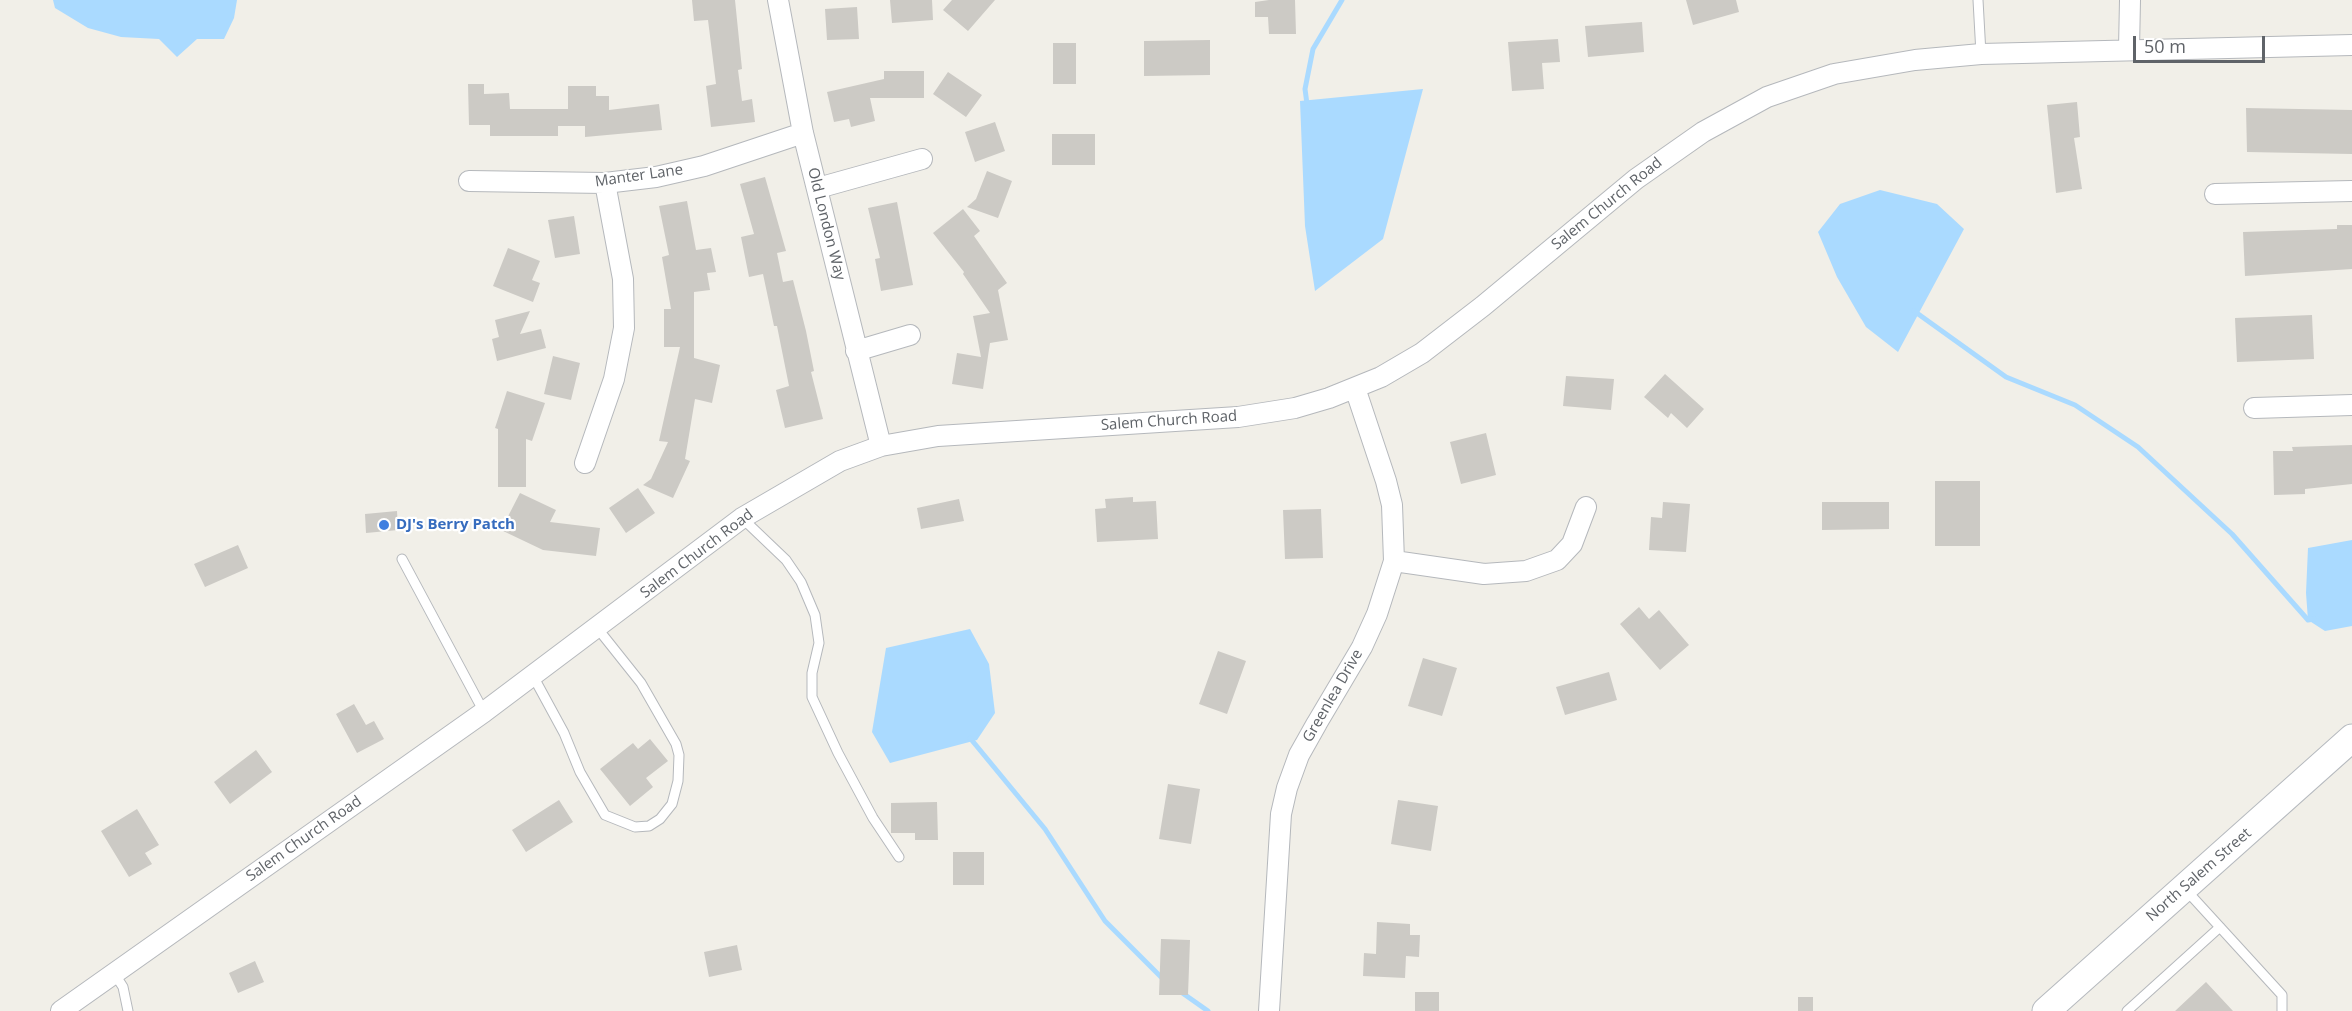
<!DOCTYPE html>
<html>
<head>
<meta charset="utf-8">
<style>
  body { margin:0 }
  #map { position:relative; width:2352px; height:1011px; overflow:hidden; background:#f1efe8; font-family:"Open Sans",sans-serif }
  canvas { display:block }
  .scale { position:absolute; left:2133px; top:36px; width:132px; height:27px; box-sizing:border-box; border:3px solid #5f6368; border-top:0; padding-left:8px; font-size:18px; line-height:21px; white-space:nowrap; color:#5f6368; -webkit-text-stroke:4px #fff; paint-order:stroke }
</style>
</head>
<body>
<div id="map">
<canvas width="2352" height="1011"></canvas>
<div class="scale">50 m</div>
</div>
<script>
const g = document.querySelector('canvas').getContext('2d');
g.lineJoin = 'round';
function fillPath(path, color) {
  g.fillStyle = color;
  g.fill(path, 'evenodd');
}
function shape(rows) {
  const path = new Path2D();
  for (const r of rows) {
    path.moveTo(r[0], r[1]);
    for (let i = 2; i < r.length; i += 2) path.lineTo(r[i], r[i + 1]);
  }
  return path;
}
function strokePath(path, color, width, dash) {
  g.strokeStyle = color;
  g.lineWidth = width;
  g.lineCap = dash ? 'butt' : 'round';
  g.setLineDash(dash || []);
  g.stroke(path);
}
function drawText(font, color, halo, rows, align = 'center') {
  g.font = font + ' "Open Sans",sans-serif';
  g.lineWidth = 4.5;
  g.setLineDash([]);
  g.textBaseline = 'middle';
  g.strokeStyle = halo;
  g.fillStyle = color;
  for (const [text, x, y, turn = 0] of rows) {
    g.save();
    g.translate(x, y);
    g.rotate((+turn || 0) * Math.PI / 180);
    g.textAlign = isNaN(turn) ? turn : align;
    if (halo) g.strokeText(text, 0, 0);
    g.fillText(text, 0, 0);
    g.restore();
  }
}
const water = shape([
  [53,0,237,0,234,18,224,39,197,39,177,57,159,39,121,37,88,28,55,8],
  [1423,89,1383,239,1315,291,1305,226,1300,101],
  [1880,190,1937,204,1964,229,1898,352,1866,327,1837,277,1818,232,1840,204],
  [2352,540,2352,626,2325,631,2308,620,2306,593,2308,548],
  [970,629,989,664,995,713,977,740,890,763,872,732,886,648]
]);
const stream = shape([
  [1307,104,1305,89,1313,49,1342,0],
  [1914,311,2006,377,2075,405,2138,447,2232,534,2308,620,2314,619],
  [970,738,1045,829,1105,921,1164,980],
  [1181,992,1208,1011]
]);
const building = shape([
  [692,0,735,0,742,69,738,70,742,101,752,99,755,122,711,127,706,86,716,84,708,20,694,21],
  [890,0,932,0,933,20,892,23],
  [952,0,995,0,968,31,943,10],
  [1269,0,1295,0,1296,34,1269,34,1268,17,1255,17,1255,2],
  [1686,0,1736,0,1739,12,1693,25],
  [857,7,859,39,827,40,825,9],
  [1642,22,1644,52,1588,57,1585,26],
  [1558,39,1560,62,1542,63,1544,89,1512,91,1508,42],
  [1210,40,1210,75,1144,76,1144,41],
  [1053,43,1076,43,1076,84,1053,84],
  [884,71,924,71,924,98,870,98,875,121,851,127,849,119,834,122,827,92,884,79],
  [948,72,982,95,966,117,933,94],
  [468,84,484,84,484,94,509,93,510,109,568,109,568,86,596,86,596,96,609,96,609,110,659,104,662,130,585,137,585,126,558,126,558,136,490,136,490,125,469,125],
  [2077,102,2080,137,2074,138,2082,189,2056,193,2047,105],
  [2246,108,2352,110,2352,154,2247,152],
  [995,122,1005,151,975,162,965,132],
  [1052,134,1095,134,1095,165,1052,165],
  [987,171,1012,181,998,218,967,207,976,199],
  [765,177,786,251,777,253,783,282,793,280,806,331,814,371,811,372,823,419,785,428,776,390,789,386,777,326,774,326,763,274,749,277,741,237,754,234,740,184],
  [687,201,696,250,711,248,716,272,707,273,710,290,694,292,694,358,720,365,712,403,695,399,685,459,690,461,673,498,643,485,651,479,668,442,659,441,680,347,664,347,664,309,671,309,662,257,669,255,659,206],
  [897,202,913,285,881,291,875,259,880,258,868,208],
  [963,209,980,231,974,236,1007,283,998,290,1008,340,990,343,983,389,952,384,957,353,981,357,973,316,990,313,963,274,964,272,933,233],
  [574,216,580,254,555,258,548,220],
  [2337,225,2352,225,2352,269,2245,276,2243,232,2337,229],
  [508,248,540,261,532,280,540,283,533,302,493,286],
  [530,311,520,334,541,329,546,348,497,361,492,339,499,337,495,320],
  [2312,315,2314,359,2237,362,2235,318],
  [553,356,580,363,571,400,544,394],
  [1665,374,1704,409,1687,428,1671,413,1668,418,1644,397],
  [1566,376,1614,379,1611,410,1563,406],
  [507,391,545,403,532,441,526,439,526,487,498,487,498,429,495,428],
  [1486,433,1496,475,1461,484,1450,442],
  [2352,445,2352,484,2305,489,2305,494,2274,495,2273,451,2293,451,2292,447],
  [1935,481,1980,481,1980,546,1935,546],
  [638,488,655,513,626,533,609,508],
  [520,493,556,510,550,522,600,528,596,556,543,550,501,530],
  [1133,497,1133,502,1156,501,1158,539,1097,542,1095,509,1106,508,1105,499],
  [959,499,964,521,921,529,917,508],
  [1663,502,1690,504,1686,552,1649,550,1651,517,1662,518],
  [1822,502,1889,502,1889,529,1822,530],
  [1321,509,1323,558,1285,559,1283,510],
  [397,511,398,530,366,533,365,514],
  [238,545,248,568,205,587,194,564],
  [1639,607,1649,619,1659,610,1689,645,1660,670,1620,624],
  [1218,651,1246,661,1227,714,1199,704],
  [1423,658,1457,668,1442,716,1408,706],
  [1609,672,1617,700,1565,715,1556,687],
  [354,704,366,725,374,721,384,739,357,753,336,714],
  [650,739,668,761,646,778,653,787,630,806,600,769,633,743,638,749],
  [256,750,272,772,230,804,214,782],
  [1168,784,1200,789,1191,844,1159,839],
  [559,800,573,822,526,852,512,830],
  [1398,800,1438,806,1431,851,1391,844],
  [937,802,938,840,915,840,915,833,891,833,891,803],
  [137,809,159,845,145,853,152,864,129,877,101,831],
  [953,852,984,852,984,885,953,885],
  [1377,922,1410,924,1410,935,1420,935,1419,957,1406,956,1405,978,1363,976,1364,953,1376,954],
  [1161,939,1190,940,1188,995,1159,995],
  [737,945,742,970,709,977,704,952],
  [255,961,264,982,238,993,229,973],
  [2206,982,2233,1011,2175,1011],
  [1415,992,1439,992,1439,1011,1415,1011],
  [1798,997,1813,997,1813,1011,1798,1011]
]);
const service = shape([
  [1978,0,1981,54],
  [742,518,786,560,801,582,815,615,819,643,812,673,812,697,838,753,873,818,899,857],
  [402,559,484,712],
  [533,676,564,733,580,772,605,815,635,827,649,826,660,819,672,804,678,781,679,755,676,744,641,683,598,629],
  [2186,890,2282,995,2282,1011],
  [114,973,123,987,128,1011],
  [2127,1011,2220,927]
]);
const minor = shape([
  [778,0,803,133,881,446],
  [2129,49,2130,0],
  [469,181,605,183,656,177,704,166,803,133],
  [818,188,922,159],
  [2215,194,2352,191],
  [856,351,910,335],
  [2254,408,2352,405],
  [585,463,614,379,624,328,623,279,605,183],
  [1394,561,1484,574,1526,571,1557,560,1572,544,1586,507],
  [61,1011,484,712,742,518,840,461,881,446,938,436,1238,417,1295,408,1329,398,1381,377,1422,353,1483,306,1636,179,1703,132,1767,97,1834,74,1915,60,1981,54,2352,45],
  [1269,1011,1281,814,1287,788,1299,755,1317,723,1362,647,1377,614,1394,561,1392,505,1386,481,1355,388]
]);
const secondary = shape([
  [2046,1011,2352,738]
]);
const markers = [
  [384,525,6,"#3f7fe0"]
];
const streetNames = [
  ["Manter Lane",639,176,-8],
  ["Salem Church Road",1607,204,-39],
  ["Old London Way",826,224,76],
  ["Salem Church Road",1169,421,-4],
  ["Salem Church Road",697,554,-37],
  ["Greenlea Drive",1333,696,-60],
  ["Salem Church Road",304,839,-35],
  ["North Salem Street",2199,875,-41]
];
const shopNames = [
  ["DJ's Berry Patch",396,525]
];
fillPath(water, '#aadaff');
strokePath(stream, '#aadaff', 5);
fillPath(building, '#cccac5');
strokePath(service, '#b5b8bc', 11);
strokePath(minor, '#b5b8bc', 22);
strokePath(secondary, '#b6babf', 29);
strokePath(service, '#fff', 9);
strokePath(minor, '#fff', 20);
strokePath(secondary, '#fff', 27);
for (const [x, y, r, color] of markers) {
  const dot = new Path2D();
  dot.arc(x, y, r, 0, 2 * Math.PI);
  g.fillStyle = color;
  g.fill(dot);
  strokePath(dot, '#fff', 2);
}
drawText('15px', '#5f6368', '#fff', streetNames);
drawText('bold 15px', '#366cbe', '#fff', shopNames, 'left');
</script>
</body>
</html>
